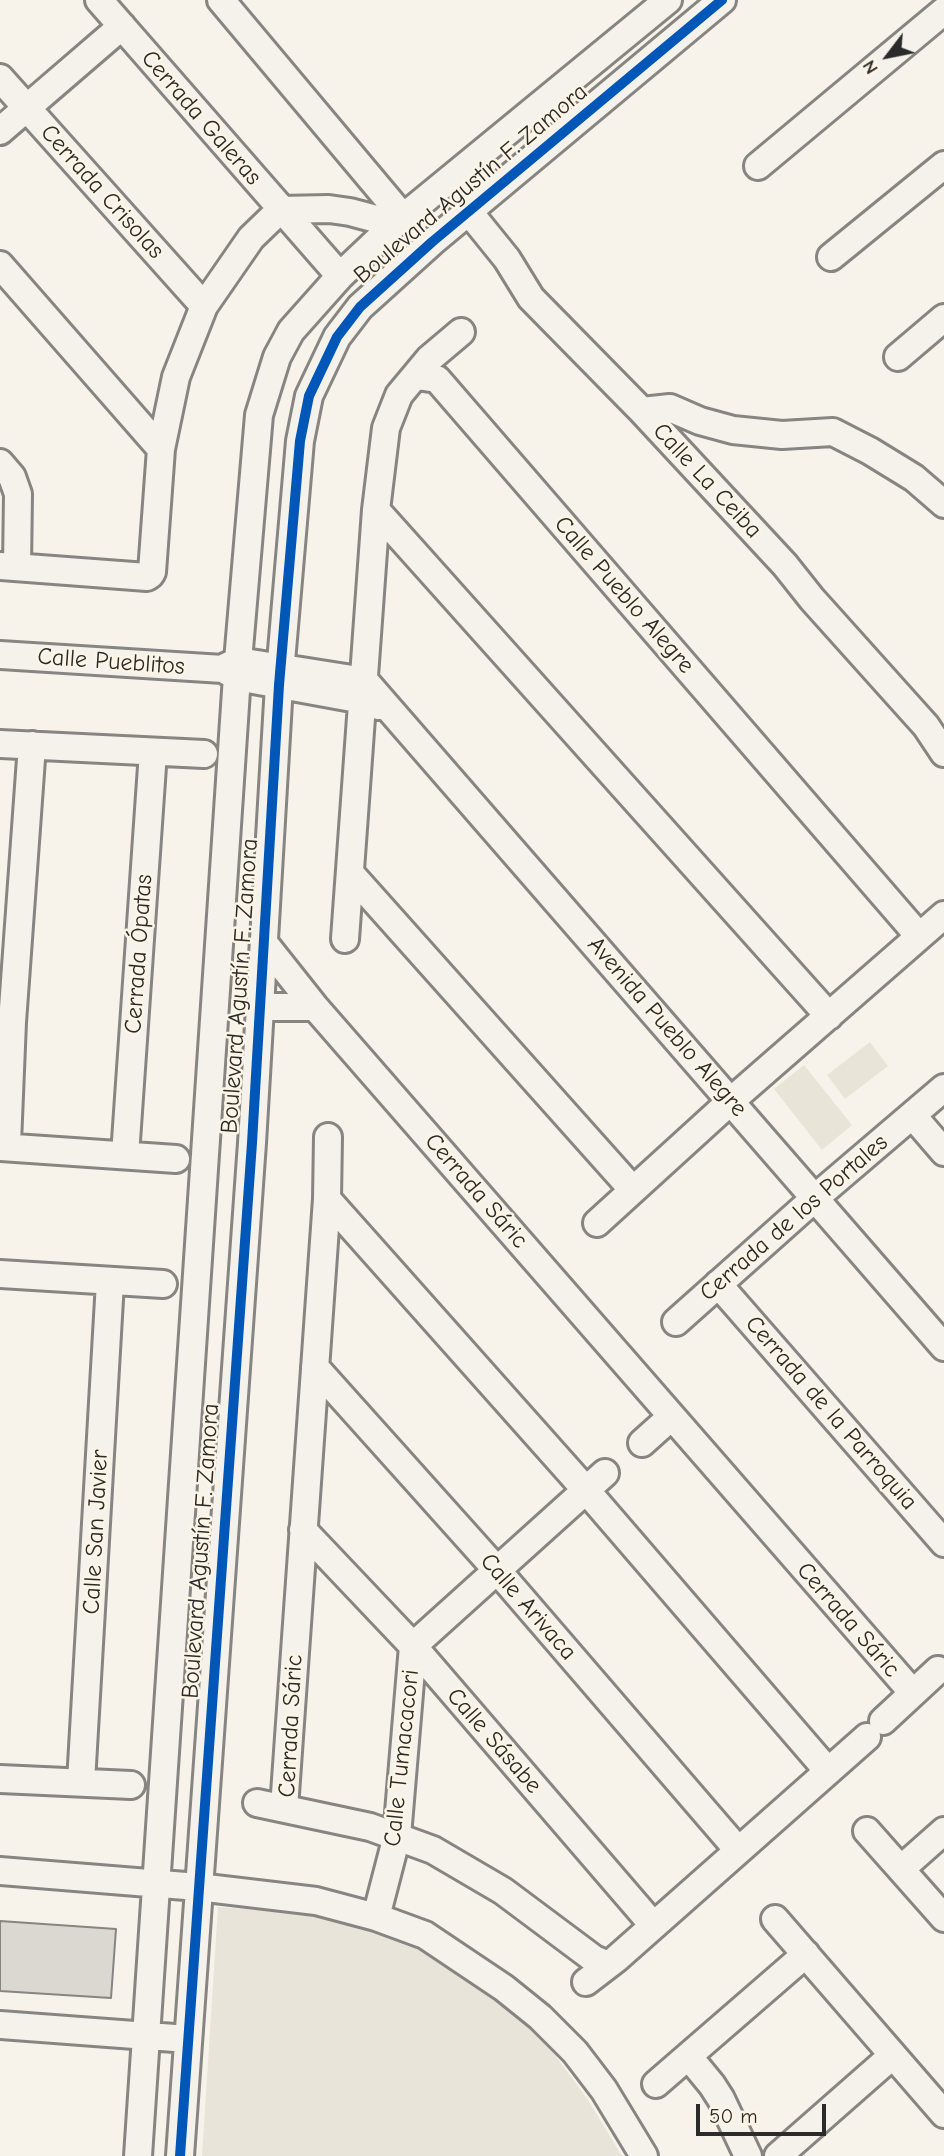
<!DOCTYPE html>
<html>
<head>
<meta charset="utf-8">
<style>
  body { margin:0 }
  #map { position:relative; width:944px; height:2156px; overflow:hidden; background:#f7f3ea; font-family:"Comic Neue",sans-serif }
  canvas { display:block }
  .north { position:absolute; left:853px; top:21px; width:70px; height:70px; -webkit-text-stroke:5px #fcf5e5; paint-order:stroke; rotate:238deg; font-size:19px; font-weight:700; line-height:28px; text-align:center; color:#2b2b2b }
  .north::after { content:''; display:block; margin:auto; width:24px; height:32px; background:#2b2b2b; clip-path:polygon(50% 0,100% 100%,50% 72%,0 100%) }
  .scale { position:absolute; left:696px; top:2104px; width:130px; height:32px; box-sizing:border-box; border:4px solid #2b2b2b; border-top:0; padding-left:9px; font-size:21px; line-height:24px; white-space:nowrap; color:#2b2b2b; -webkit-text-stroke:5px #fcf5e5; paint-order:stroke }
</style>
</head>
<body>
<div id="map">
<canvas width="944" height="2156"></canvas>
<div class="north">N</div>
<div class="scale">50 m</div>
</div>
<script>
const g = document.querySelector('canvas').getContext('2d');
g.lineJoin = 'round';
function fillPath(path, color) {
  g.fillStyle = color;
  g.fill(path, 'evenodd');
}
function shape(rows) {
  const path = new Path2D();
  for (const r of rows) {
    path.moveTo(r[0], r[1]);
    for (let i = 2; i < r.length; i += 2) path.lineTo(r[i], r[i + 1]);
  }
  return path;
}
function strokePath(path, color, width, dash) {
  g.strokeStyle = color;
  g.lineWidth = width;
  g.lineCap = dash ? 'butt' : 'round';
  g.setLineDash(dash || []);
  g.stroke(path);
}
function drawText(font, color, halo, rows, align = 'center') {
  g.font = font + ' "Comic Neue",sans-serif';
  g.lineWidth = 5;
  g.setLineDash([]);
  g.textBaseline = 'middle';
  g.strokeStyle = halo;
  g.fillStyle = color;
  for (const [text, x, y, turn = 0] of rows) {
    g.save();
    g.translate(x, y);
    g.rotate((+turn || 0) * Math.PI / 180);
    g.textAlign = isNaN(turn) ? turn : align;
    if (halo) g.strokeText(text, 0, 0);
    g.fillText(text, 0, 0);
    g.restore();
  }
}
const built = shape([
  [218,1907,318,1914,392,1927,503,1999,555,2055,588,2100,622,2156,202,2156]
]);
const green = shape([
  [870,1042,888,1066,845,1099,827,1075],
  [804,1065,852,1125,822,1150,774,1089]
]);
const building = shape([
  [0,1921,116,1929,111,1998,0,1991,0,1921]
]);
const minor = shape([
  [99,0,340,276],
  [221,0,403,217],
  [0,78,204,306],
  [0,131,122,26],
  [758,166,944,11],
  [466,197,466,206,469,212,507,259,531,298,642,411,785,565,812,599,926,726,944,753],
  [831,257,944,165],
  [0,265,161,449],
  [898,357,944,318],
  [417,376,437,379,919,936],
  [642,411,670,408,700,421,733,430,782,435,833,432,870,451,914,478,944,504],
  [0,463,12,477,18,494,17,567],
  [376,510,829,1016],
  [0,566,147,577,150,575,152,572,161,449,176,377,204,306,251,238,280,210,329,209,350,212,395,224],
  [0,655,223,669,237,677,363,700,379,706],
  [223,668,238,661,365,681,944,1347],
  [0,744,204,754],
  [350,873,633,1190],
  [345,939,376,510,386,428,399,395,429,359,461,332],
  [265,944,315,1007,913,1693],
  [261,1007,315,1007],
  [913,1116,944,1152],
  [0,1147,176,1159],
  [9,1147,7,1143,12,1022,32,745],
  [125,1155,153,752],
  [327,1199,585,1489,828,1771],
  [597,1223,732,1100,944,915],
  [0,1274,163,1284],
  [718,1284,944,1543],
  [676,1322,815,1198,944,1088],
  [315,1367,496,1569,738,1850],
  [642,1443,671,1417],
  [303,1530,413,1646,653,1925],
  [883,1721,938,1670],
  [0,1779,131,1785],
  [81,1782,110,1282],
  [257,1803,370,1827,433,1850,503,1891,594,1959,608,1965],
  [284,1808,327,1199,328,1137],
  [867,1831,944,1918],
  [901,1869,944,1831],
  [0,1871,198,1887,316,1901,376,1917,425,1935,504,1988,540,2017,575,2052,604,2090,644,2156],
  [376,1917,397,1836,413,1646,605,1473],
  [775,1919,944,2114],
  [586,1982,616,1959,867,1737],
  [0,2025,188,2039],
  [689,2057,712,2085,721,2099,748,2156],
  [656,2084,806,1954],
  [138,2156,238,661,259,415,277,357,291,331,340,276,395,224,668,0],
  [180,2156,252,1143,279,685,300,441,309,396,337,337,360,307,432,242,722,0],
  [778,2156,893,2055]
]);
const cycleway = shape([
  [180,2156,252,1143,279,685,300,441,309,396,337,337,360,307,432,242,722,0]
]);
const streetNames = [
  ["Cerrada Galeras",201,118,49],
  ["Boulevard Agustín F. Zamora",471,184,-40],
  ["Cerrada Crisolas",102,192,48],
  ["Calle La Ceiba",707,481,47],
  ["Calle Pueblo Alegre",624,595,49],
  ["Calle Pueblitos",111,662,4],
  ["Cerrada Ópatas",139,954,-86],
  ["Boulevard Agustín F. Zamora",240,986,-86],
  ["Avenida Pueblo Alegre",667,1027,49],
  ["Cerrada Sáric",476,1191,49],
  ["Cerrada de los Portales",794,1218,-41],
  ["Cerrada de la Parroquia",831,1413,49],
  ["Calle San Javier",96,1532,-87],
  ["Boulevard Agustín F. Zamora",201,1551,-86],
  ["Calle Arivaca",528,1607,49],
  ["Cerrada Sáric",848,1620,49],
  ["Cerrada Sáric",291,1726,-87],
  ["Calle Sásabe",494,1741,49],
  ["Calle Tumacacori",402,1758,-84]
];
fillPath(built, '#e9e4d9');
fillPath(green, '#e9e4d8');
fillPath(building, '#dad8d1');
strokePath(building, '#878581', 2);
strokePath(minor, '#878581', 32);
strokePath(minor, '#f5f2ec', 26);
strokePath(cycleway, '#0057b8', 10);
drawText('24px', '#2b2b2b', '#fcf5e5', streetNames);
</script>
</body>
</html>
